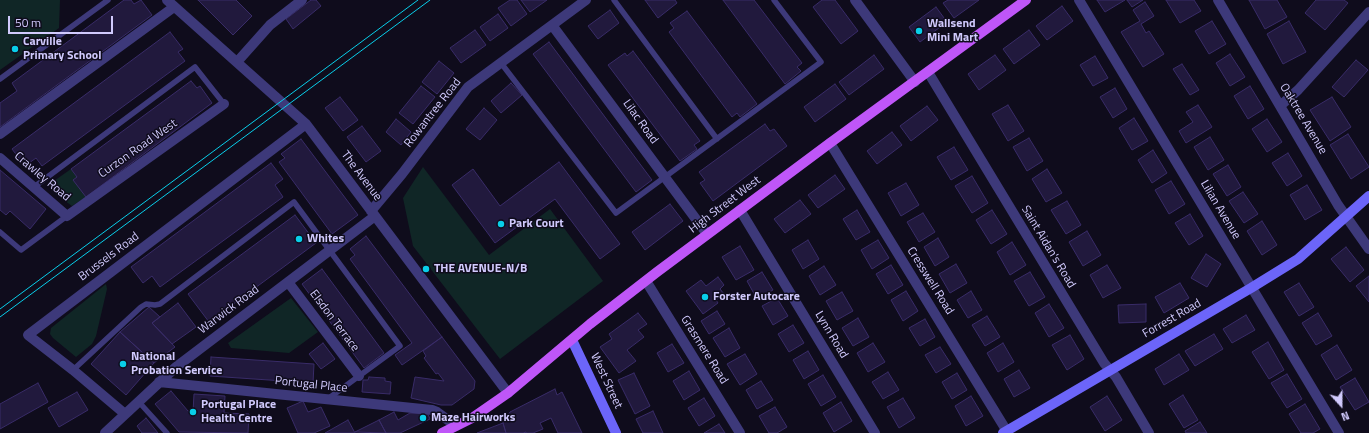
<!DOCTYPE html>
<html>
<head>
<meta charset="utf-8">
<style>
  body { margin:0 }
  #map { position:relative; width:1369px; height:433px; overflow:hidden; background:#0f0c1c; font-family:"Titillium Web",sans-serif }
  canvas { display:block }
  .north { position:absolute; left:1321px; top:385px; width:40px; height:40px; -webkit-text-stroke:3px #0f0c1c; paint-order:stroke; rotate:159deg; font-size:11px; font-weight:700; line-height:16px; text-align:center; color:#d1cafd }
  .north::after { content:''; display:block; margin:auto; width:14px; height:18px; background:#d1cafd; clip-path:polygon(50% 0,100% 100%,50% 72%,0 100%) }
  .scale { position:absolute; left:8px; top:16px; width:105px; height:18px; box-sizing:border-box; border:2px solid #d1cafd; border-top:0; padding-left:5px; font-size:12px; line-height:14px; white-space:nowrap; color:#d1cafd; -webkit-text-stroke:3px #0f0c1c; paint-order:stroke }
</style>
</head>
<body>
<div id="map">
<canvas width="1369" height="433"></canvas>
<div class="north">N</div>
<div class="scale">50 m</div>
</div>
<script>
const g = document.querySelector('canvas').getContext('2d');
g.lineJoin = 'round';
function fillPath(path, color) {
  g.fillStyle = color;
  g.fill(path, 'evenodd');
}
function shape(rows) {
  const path = new Path2D();
  for (const r of rows) {
    path.moveTo(r[0], r[1]);
    for (let i = 2; i < r.length; i += 2) path.lineTo(r[i], r[i + 1]);
  }
  return path;
}
function strokePath(path, color, width, dash) {
  g.strokeStyle = color;
  g.lineWidth = width;
  g.lineCap = dash ? 'butt' : 'round';
  g.setLineDash(dash || []);
  g.stroke(path);
}
function drawText(font, color, halo, rows, align = 'center') {
  g.font = font + ' "Titillium Web",sans-serif';
  g.lineWidth = 3;
  g.setLineDash([]);
  g.textBaseline = 'middle';
  g.strokeStyle = halo;
  g.fillStyle = color;
  for (const [text, x, y, turn = 0] of rows) {
    g.save();
    g.translate(x, y);
    g.rotate((+turn || 0) * Math.PI / 180);
    g.textAlign = isNaN(turn) ? turn : align;
    if (halo) g.strokeText(text, 0, 0);
    g.fillText(text, 0, 0);
    g.restore();
  }
}
const green = shape([
  [0,0,60,0,59,28,0,70],
  [423,167,489,255,550,209,603,281,500,359,413,246,403,198],
  [71,169,77,177,86,197,72,206,53,192,51,183],
  [106,284,107,289,96,336,92,344,76,357,53,338,50,334,51,328],
  [291,298,318,332,289,353,231,348,228,343]
]);
const building = shape([
  [124,0,131,0,134,4,141,0,152,15,0,127,0,103,17,91,12,83,124,0],
  [198,0,236,0,252,16,233,35,198,0],
  [311,0,316,0,321,6,293,29,286,19,311,0],
  [510,0,517,0,527,14,511,26,498,8,510,0],
  [521,0,547,0,530,12,521,0],
  [645,0,675,0,677,3,658,18,645,0],
  [723,0,754,0,802,63,797,67,801,71,785,84,723,0],
  [822,0,835,0,858,31,841,44,813,7,822,0],
  [948,0,979,0,954,18,943,3,948,0],
  [1097,0,1125,0,1105,12,1097,0],
  [1127,0,1143,0,1132,7,1127,0],
  [1166,0,1194,0,1201,11,1180,23,1166,0],
  [1249,0,1277,0,1287,17,1265,29,1249,0],
  [1316,0,1344,0,1348,3,1325,30,1305,13,1316,0],
  [1145,2,1154,16,1141,24,1146,33,1149,31,1164,54,1143,67,1121,32,1140,21,1133,10,1145,2],
  [1062,6,1073,21,1047,40,1036,26,1062,6],
  [936,7,947,22,920,42,909,27,936,7],
  [610,10,619,23,598,39,588,26,610,10],
  [687,11,757,104,740,117,737,113,732,117,669,32,674,28,670,23,687,11],
  [498,14,508,28,490,41,480,27,498,14],
  [1212,21,1226,44,1209,54,1195,31,1212,21],
  [1289,21,1306,52,1283,64,1267,34,1289,21],
  [475,30,486,45,461,63,450,48,475,30],
  [1029,30,1040,45,1014,64,1003,49,1029,30],
  [170,32,183,49,178,52,185,61,42,166,36,158,25,166,12,149,170,32],
  [549,42,652,180,636,192,533,54,549,42],
  [633,51,700,141,694,145,697,149,680,161,608,65,625,53,627,56,633,51],
  [1230,54,1245,77,1230,86,1216,63,1230,54],
  [874,55,884,69,849,95,839,82,874,55],
  [995,55,1006,70,979,90,968,74,995,55],
  [1095,56,1108,78,1093,86,1080,65,1095,56],
  [1356,60,1368,70,1344,97,1332,87,1356,60],
  [439,61,454,73,437,94,422,82,439,61],
  [1182,64,1199,90,1190,95,1173,69,1182,64],
  [191,81,197,88,200,86,212,103,86,197,73,180,77,177,71,169,191,81],
  [511,83,522,95,501,113,491,101,511,83],
  [835,84,846,99,815,122,804,107,835,84],
  [421,86,435,97,413,124,399,113,421,86],
  [1250,86,1264,109,1248,119,1234,96,1250,86],
  [1115,88,1127,109,1113,118,1100,97,1115,88],
  [340,97,358,120,343,131,325,108,340,97],
  [1332,97,1351,127,1330,141,1310,110,1332,97],
  [1008,105,1024,131,1008,141,992,114,1008,105],
  [1198,105,1212,127,1186,143,1179,131,1193,122,1186,112,1198,105],
  [927,106,938,120,911,141,900,126,927,106],
  [484,108,497,120,480,140,466,129,484,108],
  [1134,118,1148,141,1132,150,1119,128,1134,118],
  [396,119,411,132,401,145,386,132,396,119],
  [1267,119,1282,142,1267,152,1252,129,1267,119],
  [765,124,770,131,774,129,787,146,713,201,700,183,705,180,699,172,765,124],
  [362,126,381,151,366,162,347,137,362,126],
  [892,132,902,145,877,164,867,151,892,132],
  [1348,134,1369,167,1351,179,1330,145,1348,134],
  [1210,137,1224,160,1208,170,1194,147,1210,137],
  [1029,138,1043,161,1027,171,1013,147,1029,138],
  [301,139,358,215,332,234,279,162,285,158,281,154,301,139],
  [954,147,968,170,951,180,937,157,954,147],
  [1153,150,1167,173,1152,183,1138,160,1153,150],
  [1288,153,1302,176,1287,186,1272,163,1288,153],
  [559,162,620,244,600,259,555,199,495,243,452,185,473,169,500,206,559,162],
  [271,163,283,179,275,185,283,197,160,287,152,276,143,283,131,267,271,163],
  [1228,165,1241,187,1227,196,1213,174,1228,165],
  [1047,169,1062,193,1046,202,1032,179,1047,169],
  [0,170,46,209,30,229,10,211,6,215,0,210,0,170],
  [835,175,845,189,818,208,808,195,835,175],
  [972,176,988,203,972,213,955,186,972,176],
  [1171,181,1185,204,1169,214,1155,190,1171,181],
  [906,183,919,205,901,216,888,193,906,183],
  [1307,185,1322,210,1305,220,1290,195,1307,185],
  [1243,192,1258,214,1244,223,1229,201,1243,192],
  [800,200,811,214,785,233,774,219,800,200],
  [1067,201,1081,225,1066,234,1051,210,1067,201],
  [670,204,683,221,645,250,632,232,670,204],
  [857,210,870,232,856,240,843,219,857,210],
  [992,210,1007,234,991,244,976,220,992,210],
  [923,213,935,232,919,242,907,222,923,213],
  [1190,214,1203,236,1189,245,1175,223,1190,214],
  [295,215,316,243,209,322,188,294,295,215],
  [1262,221,1277,245,1262,255,1247,231,1262,221],
  [1087,231,1101,255,1083,266,1069,242,1087,231],
  [366,236,442,337,402,365,395,355,412,343,350,259,355,255,350,249,366,236],
  [938,238,949,257,935,266,924,247,938,238],
  [808,240,819,259,803,269,792,250,808,240],
  [878,240,889,258,872,269,861,250,878,240],
  [1012,242,1026,265,1010,275,997,252,1012,242],
  [740,246,754,270,736,280,722,257,740,246],
  [1346,247,1364,270,1350,282,1331,259,1346,247],
  [1206,254,1221,264,1207,287,1191,278,1206,254],
  [956,264,967,283,950,293,939,274,956,264],
  [891,265,903,285,888,294,876,274,891,265],
  [1107,265,1121,288,1103,298,1090,275,1107,265],
  [824,266,836,285,820,295,809,276,824,266],
  [322,269,384,353,364,368,302,284,322,269],
  [762,272,773,290,757,299,747,281,762,272],
  [1030,272,1045,297,1029,306,1014,281,1030,272],
  [1369,276,1369,302,1356,286,1369,276],
  [718,277,724,285,720,289,724,294,716,300,718,303,703,314,686,291,701,280,706,286,718,277],
  [1180,283,1189,298,1164,313,1155,297,1180,283],
  [1299,283,1314,307,1299,316,1284,292,1299,283],
  [906,291,918,311,903,321,891,300,906,291],
  [971,291,982,310,968,318,957,300,971,291],
  [842,292,853,311,837,320,826,301,842,292],
  [777,298,788,316,773,325,762,306,777,298],
  [178,303,196,327,172,344,152,323,178,303],
  [1049,304,1064,328,1049,337,1035,313,1049,304],
  [1146,304,1146,322,1119,323,1118,305,1146,304],
  [149,307,160,317,152,323,175,347,154,363,120,332,149,307],
  [717,311,725,324,709,334,701,321,717,311],
  [638,313,647,324,638,330,644,337,627,350,636,361,619,373,600,347,612,339,609,334,638,313],
  [1318,313,1332,336,1316,345,1302,323,1318,313],
  [1246,315,1255,330,1232,343,1223,329,1246,315],
  [987,316,1000,337,985,346,972,325,987,316],
  [858,318,869,337,853,346,842,328,858,318],
  [925,319,935,337,920,346,909,328,925,319],
  [793,325,804,343,789,352,778,334,793,325],
  [729,328,740,348,725,357,713,338,729,328],
  [120,332,154,363,126,395,91,364,120,332],
  [1214,334,1223,349,1195,366,1185,351,1214,334],
  [1070,335,1084,359,1067,370,1052,345,1070,335],
  [442,337,475,381,474,389,452,405,441,405,411,398,415,377,444,381,438,373,436,374,424,358,426,356,423,351,442,337],
  [1268,342,1284,370,1269,379,1252,352,1268,342],
  [323,343,335,359,321,369,309,354,323,343],
  [873,343,885,362,868,372,857,353,873,343],
  [1003,343,1014,362,998,372,987,353,1003,343],
  [672,344,684,363,668,372,657,353,672,344],
  [1337,345,1352,370,1336,380,1321,355,1337,345],
  [940,347,951,364,936,373,925,355,940,347],
  [808,351,819,370,804,379,793,360,808,351],
  [745,354,757,374,740,385,727,364,745,354],
  [1179,354,1189,370,1164,385,1155,369,1179,354],
  [211,357,314,364,313,383,210,376,211,357],
  [1019,370,1030,388,1014,397,1004,379,1019,370],
  [689,371,700,390,684,400,673,381,689,371],
  [888,372,899,390,883,399,872,382,888,372],
  [634,373,650,406,635,414,618,380,634,373],
  [957,373,967,390,952,399,942,382,957,373],
  [1287,374,1302,399,1287,408,1271,383,1287,374],
  [823,375,836,397,821,406,808,384,823,375],
  [369,377,385,378,385,381,391,382,390,394,362,392,363,380,368,380,369,377],
  [1355,378,1369,402,1355,410,1340,387,1355,378],
  [761,381,773,400,757,409,746,390,761,381],
  [38,383,48,402,0,429,0,404,38,383],
  [555,389,557,395,562,392,582,433,558,433,551,418,540,423,543,429,533,433,526,433,526,432,523,433,506,433,503,423,510,412,555,389],
  [171,391,188,411,193,412,194,394,225,396,224,413,249,414,248,433,179,432,155,404,171,391],
  [77,392,88,410,59,427,48,408,77,392],
  [1183,395,1198,420,1184,428,1169,404,1183,395],
  [971,396,983,416,966,426,955,406,971,396],
  [1107,396,1122,420,1105,431,1090,407,1107,396],
  [704,398,715,416,699,426,688,408,704,398],
  [903,398,915,418,899,428,887,407,903,398],
  [303,401,308,412,321,407,330,426,314,433,298,433,287,408,303,401],
  [841,402,852,421,834,432,823,413,841,402],
  [1305,404,1320,429,1313,433,1301,433,1289,414,1305,404],
  [775,407,787,427,777,433,769,433,759,416,775,407],
  [653,411,663,433,643,433,636,419,653,411],
  [394,412,398,420,410,413,428,414,430,419,400,433,386,433,379,420,394,412],
  [146,418,158,433,142,433,137,426,146,418],
  [348,420,355,433,325,433,348,420],
  [379,420,386,433,355,432,379,420],
  [1200,422,1207,433,1186,433,1185,431,1200,422],
  [503,423,506,433,477,433,503,423],
  [719,424,725,433,704,433,719,424]
]);
const lane = shape([
  [614,0,717,139],
  [501,63,616,213,821,62,774,0],
  [0,79,108,0],
  [34,187,195,67,224,104],
  [0,232,21,250,67,216],
  [73,370,141,307,146,304,155,305,160,304,294,202,400,346,329,398],
  [138,401,167,433]
]);
const street = shape([
  [167,0,306,124,508,393],
  [855,0,915,82],
  [1079,0,1339,433],
  [1218,0,1338,205,1369,249],
  [552,25,707,234],
  [237,62,270,25,302,0],
  [928,72,1104,363,1116,377,1149,433],
  [1280,106,1298,90,1369,12],
  [0,134,174,7],
  [830,143,1008,433],
  [0,158,67,216,224,104],
  [740,210,875,433],
  [371,211,402,174,468,87,586,0],
  [646,281,740,433],
  [288,282,359,376],
  [159,382,432,410,437,412,456,426],
  [125,414,73,370,28,335,306,124],
  [105,433,176,367,375,216]
]);
const secondary = shape([
  [572,340,616,433],
  [1003,433,1251,288,1298,259,1369,196]
]);
const primary = shape([
  [442,433,472,418,508,393,590,324,657,272,830,143,1026,0]
]);
const tram = shape([
  [0,309,418,0],
  [0,317,430,0]
]);
const markers = [
  [919,31,4,"#09cee9"],
  [15,49,4,"#09cee9"],
  [501,224,4,"#09cee9"],
  [299,239,4,"#09cee9"],
  [426,269,4,"#09cee9"],
  [705,297,4,"#09cee9"],
  [123,364,4,"#09cee9"],
  [193,412,4,"#09cee9"],
  [423,418,4,"#09cee9"]
];
const poiNames = [
  ["Wallsend",927,24],
  ["Mini Mart",927,38],
  ["Carville",23,42],
  ["Primary School",23,56],
  ["Park Court",509,224],
  ["Whites",307,239],
  ["THE AVENUE-N/B",434,269],
  ["Forster Autocare",713,297],
  ["National",131,357],
  ["Probation Service",131,371],
  ["Portugal Place",201,405],
  ["Health Centre",201,419],
  ["Maze Hairworks",431,418]
];
const streetNames = [
  ["Rowantree Road",433,113,-52],
  ["Oaktree Avenue",1303,119,59],
  ["Lilac Road",640,122,54],
  ["Curzon Road West",138,149,-35],
  ["The Avenue",361,176,53],
  ["Crawley Road",42,177,40],
  ["High Street West",725,205,-37],
  ["Lilian Avenue",1220,210,59],
  ["Saint Aidan's Road",1048,247,59],
  ["Brussels Road",109,257,-37],
  ["Cresswell Road",930,281,58],
  ["Warwick Road",229,310,-37],
  ["Forrest Road",1172,319,-30],
  ["Elsdon Terrace",334,321,53],
  ["Lynn Road",831,335,59],
  ["Grasmere Road",704,350,58],
  ["West Street",606,381,65],
  ["Portugal Place",311,385,6]
];
fillPath(green, '#102626');
fillPath(building, '#21193d');
strokePath(building, '#392c68', 1);
strokePath(lane, '#3d397a', 5.5);
strokePath(street, '#3d397a', 10);
strokePath(secondary, '#6c65f9', 10);
strokePath(primary, '#bf56f8', 10);
strokePath(tram, '#09cee9', 1);
for (const [x, y, r, color] of markers) {
  const dot = new Path2D();
  dot.arc(x, y, r, 0, 2 * Math.PI);
  g.fillStyle = color;
  g.fill(dot);
  strokePath(dot, '#0f0c1c', 1.5);
}
drawText('bold 12px', '#d1cafd', '#0f0c1c', poiNames, 'left');
drawText('12px', '#d1cafd', '#0f0c1c', streetNames);
</script>
</body>
</html>
